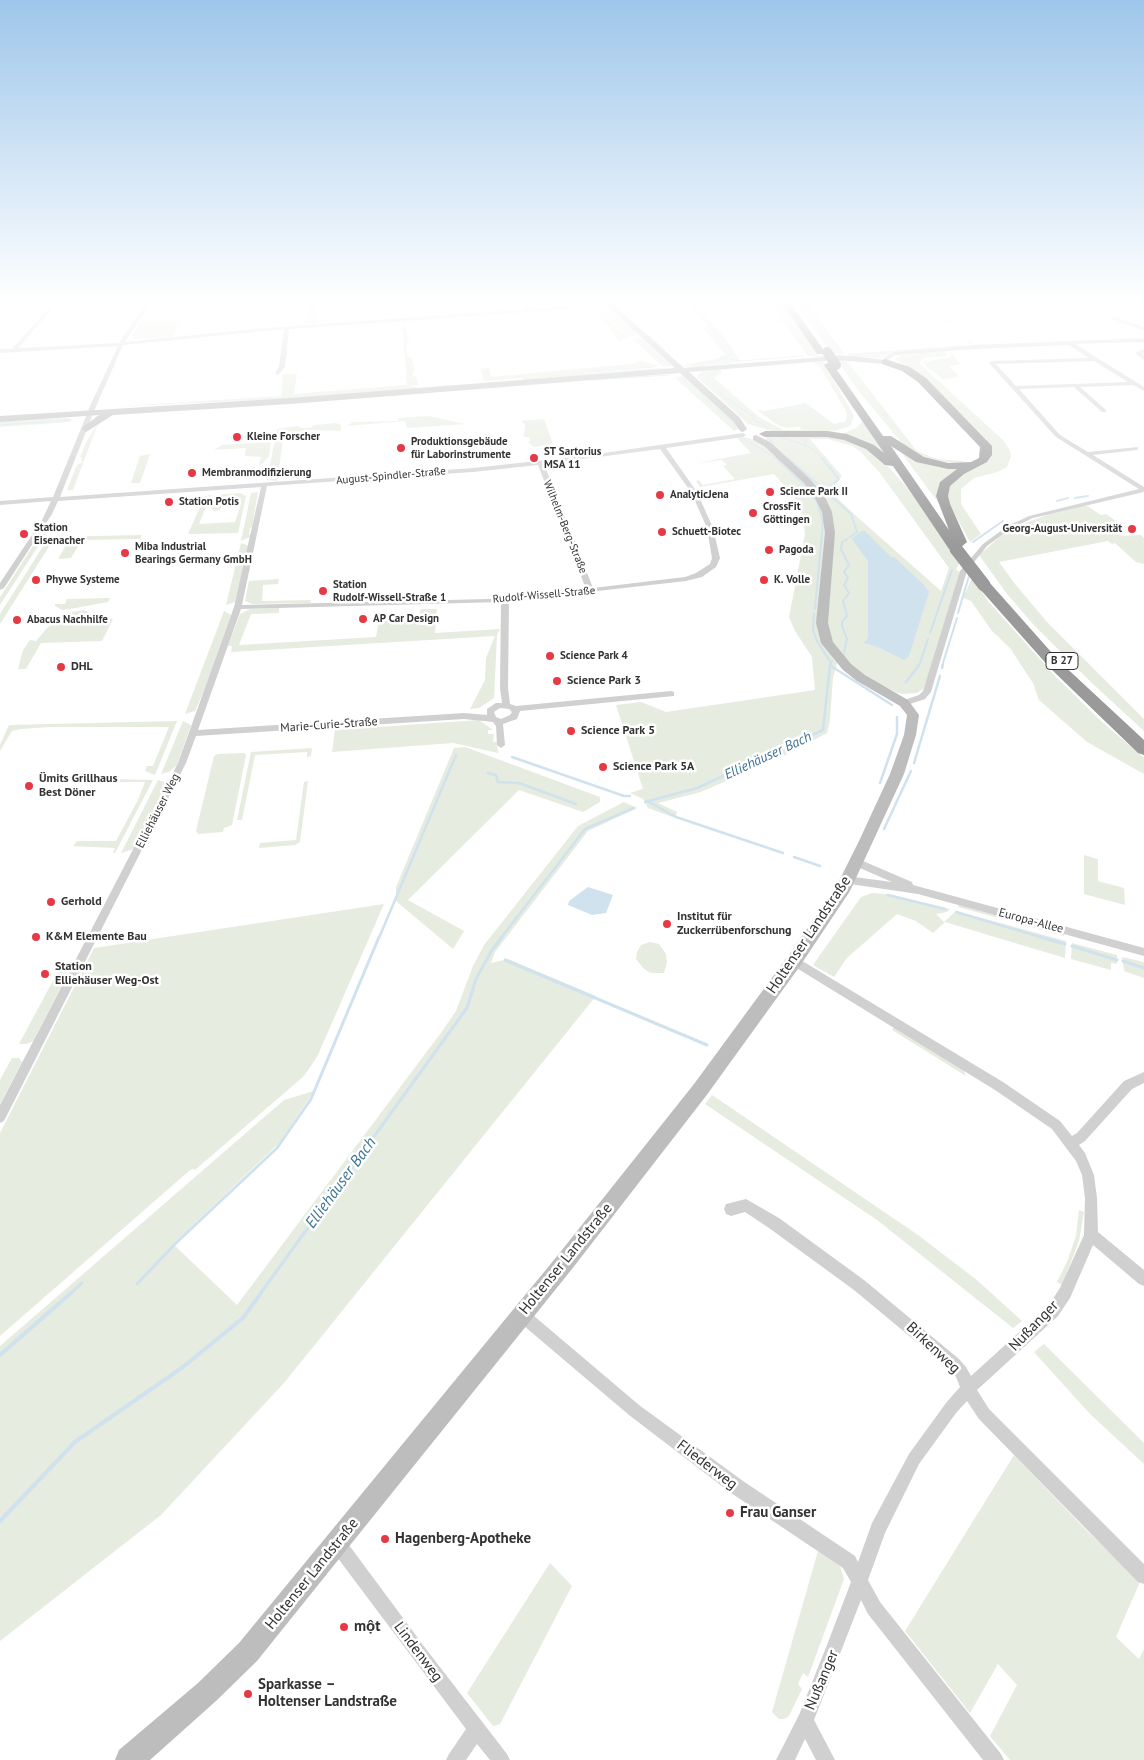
<!DOCTYPE html>
<html>
<head>
<meta charset="utf-8">
<style>
  body { margin:0 }
  canvas { display:block; background:#fff }
</style>
</head>
<body>
<canvas width="1144" height="1760"></canvas>
<script>
const g = document.querySelector('canvas').getContext('2d');
g.lineJoin = 'round';
function fillPath(path, color) {
  g.fillStyle = color;
  g.fill(path, 'evenodd');
}
function shape(rows) {
  const path = new Path2D();
  for (const r of rows) {
    path.moveTo(r[0], r[1]);
    for (let i = 2; i < r.length; i += 2) path.lineTo(r[i], r[i + 1]);
  }
  return path;
}
function strokePath(path, color, width, dash) {
  g.strokeStyle = color;
  g.lineWidth = width;
  g.lineCap = dash ? 'butt' : 'round';
  g.setLineDash(dash || []);
  g.stroke(path);
}
function drawText(font, color, halo, rows, align = 'center') {
  g.font = font + ' "PT Sans",sans-serif';
  g.lineWidth = 5;
  g.setLineDash([]);
  g.textBaseline = 'middle';
  g.strokeStyle = halo;
  g.fillStyle = color;
  for (const [text, x, y, turn = 0] of rows) {
    g.save();
    g.translate(x, y);
    g.rotate((+turn || 0) * Math.PI / 180);
    g.textAlign = isNaN(turn) ? turn : align;
    if (halo) g.strokeText(text, 0, 0);
    g.fillText(text, 0, 0);
    g.restore();
  }
}
const green = shape([
  [307,301,318,301,316,324,305,324],
  [685,301,691,301,722,334,741,362,690,368,682,366,697,366,683,365,716,359,725,354,702,327,708,326],
  [768,301,781,301,819,356,809,357],
  [795,301,806,301,844,353,832,354],
  [596,307,609,309,630,326,637,335,629,337],
  [583,309,596,309,628,337,619,342,605,321,598,314,586,315],
  [402,321,404,321,409,342,406,347,407,355,412,359,415,371,413,372,413,376,416,377,418,385,408,386,416,387,417,389,281,399,108,407,281,396,283,374,297,374,294,394,407,385],
  [140,322,181,322,172,337,133,339,132,336],
  [639,338,644,340,673,366,662,366,632,339],
  [942,347,891,354,879,358,850,356,847,354],
  [944,351,947,356,925,358,920,361,920,364,1004,441,1010,451,1011,456,1007,467,997,472,974,478,961,489,961,504,981,534,970,542,947,500,949,485,963,473,989,460,991,457,992,448,986,439,926,380,895,359,902,355],
  [949,351,961,364,949,366,959,377,943,379,927,367,924,362,951,357],
  [837,360,846,360,917,451,937,459,964,461,965,463,934,462,907,449,861,394],
  [640,361,660,366,574,374,661,368,664,369,523,381,522,378,484,381,481,369,489,368,491,377,631,364],
  [823,361,854,416,850,426,831,432,771,431,748,424,697,377,698,374,703,371,720,369,722,372,714,378,759,417,783,430,801,430,800,427,788,428,779,426,757,410,765,411,806,403,834,424,846,421,847,414,845,409,820,367,813,362],
  [683,376,737,424,738,429,734,431,674,377],
  [429,416,465,424,407,428,405,421,347,426,353,422,398,421,399,418],
  [862,417,887,459,842,434,858,427,862,421],
  [62,418,72,419,70,422,0,427,0,421],
  [544,419,553,444,534,447,528,442,531,441,528,437,524,437,525,424,521,421],
  [99,421,73,490,67,490,77,465,84,461,81,461,82,458,80,457,86,443],
  [336,423,341,425,341,431,309,430,284,434,277,481,267,480,277,429,298,426,301,428,311,428,314,425],
  [830,436,857,442,886,464,909,490,943,540,960,561,956,570,960,572,927,680,923,689,917,693,902,694,896,692,883,686,849,665,828,636,825,498,835,496,855,515,941,591,949,568,880,473,861,452,852,446,828,439,810,439,842,476,831,492,826,494,819,491,766,439,767,437],
  [736,437,745,437,758,441,803,480,817,498,826,522,822,643,837,663,833,677,830,720,827,733,790,753,701,792,658,803,677,812,675,818,648,808,643,799,630,793,643,789,616,705,641,702,666,712,815,690,812,657,795,631,789,617,805,534,803,518,799,505,793,495,774,474,700,487,696,481,699,480,703,485,735,479,723,466,727,465,722,460,697,463,751,453],
  [271,442,269,456,262,464,259,465,261,457,245,456,246,448,214,450,222,445],
  [901,452,909,457,964,467,942,481,940,505],
  [150,454,140,483,131,483,140,456],
  [258,492,252,527,250,528,249,535,251,535,250,537,241,541,251,493],
  [240,493,246,496,238,533,188,534,205,496,211,495,199,524,235,522,240,507,235,506,236,501,223,502,220,510,214,511,211,508,216,495],
  [1086,505,1101,515,1106,514,1126,528,1115,530,1121,536,1141,535,1144,538,1144,564,1136,562,1115,543,1112,544,1108,541,999,562,1015,584,1047,622,1144,719,1144,731,1093,684,1033,624,1007,594,979,555,1002,535,1020,525,1052,513],
  [46,534,0,605,0,597,40,535],
  [142,535,140,539,82,540,71,558,58,559,66,545,50,545,0,624,0,614,49,537],
  [241,543,249,546,235,602,226,605],
  [972,578,988,601,1055,676,1101,721,1144,758,1144,774,1087,742,1039,700,1033,683,1010,648,992,631,971,601,963,598],
  [279,579,278,584,263,585,262,601,311,600,310,603,252,604,245,601,249,581],
  [110,598,108,602,70,609,62,610,55,606,55,604,65,604,67,599],
  [279,608,279,613,251,614,239,645,376,637,379,621,414,620,414,623,419,623,419,625,429,625,430,615,419,615,421,609,437,609,435,633,500,629,497,635,494,698,479,708,470,709,485,680,486,658,495,636,231,652,232,646,228,646,240,614,250,609],
  [84,610,92,614,96,619,113,619,102,641,41,643,26,669,18,669,23,650,30,640,36,641,48,627,62,619,73,615,71,612],
  [224,611,231,615,205,688,195,711,185,714],
  [479,720,493,730,488,730,488,734,494,734,493,742,497,742,498,753,453,743,332,752,335,730],
  [177,721,155,775,145,771,147,766,153,766,169,727,50,727,21,729,12,731,0,751,0,745,9,725],
  [183,721,191,725,177,765,169,772,161,774],
  [465,747,600,797,600,802,583,812,519,790,408,900,464,931,453,949,396,901,396,887,454,748],
  [312,748,311,756,307,757,307,752,255,755,242,820,237,820,251,752],
  [244,753,246,755,232,825,224,828,223,832,198,834,196,831,214,756,218,754],
  [111,779,153,780,115,853,113,853,115,848,73,846,77,841,116,841,138,800,145,782,108,782],
  [158,780,168,783,134,849,121,853],
  [308,781,300,842,295,845,259,848,260,843,296,840,304,782],
  [624,802,637,808,588,831,495,952,491,963,508,959,596,996,284,1383,161,1515,0,1641,0,1346,284,1100,314,1091,279,1143,173,1244,237,1305,443,1030,456,1011,473,966,484,945,578,826],
  [1084,855,1098,859,1098,881,1124,888,1125,905,1084,894],
  [872,893,887,894,950,909,947,912,936,914,944,922,956,911,1066,941,1065,958,945,922,933,933,916,921,897,914,847,958,834,977,813,965,861,897],
  [384,904,317,1057,304,1076,195,1170,193,1169,189,1171,0,1336,0,1133,94,948],
  [958,905,1064,934,1064,936,958,907],
  [650,942,659,944,666,954,667,962,664,973,651,973,644,969,636,959,637,952,641,945],
  [1072,943,1117,955,1117,964,1111,963,1111,970,1071,959],
  [1122,957,1144,962,1144,978,1124,971],
  [63,962,69,962,72,966,33,1041,27,1044,19,1044],
  [894,1027,964,1070,966,1076,892,1030],
  [12,1058,19,1058,22,1062,0,1104,0,1080],
  [712,1095,918,1235,978,1281,1022,1321,1013,1328,877,1220,705,1104],
  [1079,1210,1084,1212,1079,1241,1062,1285,1057,1282,1067,1262,1076,1236],
  [1044,1344,1144,1443,1144,1464,1090,1414,1034,1352],
  [1014,1455,1085,1529,1140,1582,1116,1637,1139,1659,1144,1649,1144,1760,1010,1760,990,1736,1017,1685,998,1664,970,1713,905,1631],
  [818,1551,840,1566,844,1579,808,1677,803,1673,798,1684,802,1689,789,1716,784,1719,779,1719,772,1712],
  [550,1563,572,1586,500,1724,493,1726,467,1693]
]);
const water = shape([
  [861,531,865,531,891,557,894,557,923,584,929,592,909,656,904,660,878,647,864,643,868,638,868,561,852,539],
  [588,887,613,895,606,913,592,915,568,905,569,901]
]);
const streamFar4 = shape([
  [609,301,646,334],
  [689,301,733,352,718,361,695,364],
  [928,301,974,345],
  [771,304,809,355],
  [606,308,634,336],
  [1088,310,1104,316],
  [812,313,842,353],
  [1134,327,1144,330],
  [650,337,665,350],
  [638,339,664,362,668,363],
  [946,347,965,346],
  [849,355,941,348],
  [833,356,844,355],
  [815,357,827,356],
  [724,358,741,361,804,356],
  [716,371,707,377,710,383,725,397,751,415,755,421,767,426],
  [589,372,653,367],
  [577,376,584,374],
  [591,380,669,375],
  [683,380,696,390],
  [438,387,445,386],
  [700,394,712,404],
  [714,406,719,411],
  [720,412,734,424,736,429],
  [0,425,70,420],
  [777,436,805,445],
  [805,437,805,445,816,451,823,459],
  [742,438,778,459],
  [769,438,776,448,789,459]
]);
const streamFar3 = shape([
  [776,458,800,481,817,502,823,522,815,609],
  [788,458,819,485],
  [822,458,839,479,826,490],
  [821,487,829,494],
  [832,497,851,514,857,532,850,537],
  [1075,498,1088,496],
  [1057,501,1068,498],
  [973,542,1003,521],
  [958,613,969,576],
  [814,614,813,630,817,641,831,663],
  [930,633,952,570],
  [843,657,847,639,842,626,842,622,847,616,843,601,849,593,844,585,848,578,844,572,849,565,841,549,842,542,847,539],
  [830,666,832,661],
  [919,666,928,639],
  [942,666,957,618]
]);
const streamFar2 = shape([
  [831,666,892,705],
  [942,668,943,665],
  [906,682,919,665],
  [512,757,624,796,630,796],
  [914,763,940,676],
  [488,773,496,775,498,782,519,783,576,804],
  [880,783,897,734,897,717],
  [645,802,697,788,823,730,830,665],
  [649,802,676,817,783,853],
  [884,829,911,771],
  [794,857,820,866],
  [888,895,945,909],
  [956,912,1044,938],
  [379,938,456,755],
  [501,938,585,829,634,808]
]);
const streamFar1 = shape([
  [1040,937,1065,944],
  [1072,946,1117,960],
  [505,960,707,1045],
  [1123,961,1144,968],
  [137,1284,176,1243,277,1148,311,1099,379,937],
  [70,1294,82,1283],
  [260,1294,467,1008,476,979,492,950,502,937]
]);
const stream = shape([
  [0,1355,71,1293],
  [0,1521,75,1442,183,1367,243,1318,261,1293]
]);
const street = shape([
  [55,301,59,301,18,348,119,343,148,301,152,301,125,342,254,329,526,309,520,301,524,301,531,309,610,304,612,305,530,312,289,329,285,367,278,375,275,373,279,367,284,329,123,345,97,404,60,497,473,468,583,456,743,433,746,435,743,437,666,448,697,492,713,528,720,558,716,567,702,577,686,581,509,601,508,688,510,704,516,706,671,691,674,692,674,696,520,711,517,719,503,724,505,745,501,748,497,745,496,726,493,722,464,719,196,736,186,763,4,1121,0,1123,0,1105,178,763,234,607,261,487,58,501,52,514,4,588,0,590,0,583,42,520,51,501,0,505,0,501,53,497,91,404,118,346,0,353,0,349,12,349,55,301],
  [660,449,691,492,707,528,712,558,710,564,696,573,685,577,593,588,544,464,660,449],
  [538,465,586,589,488,599,242,605,267,486,473,472,538,465],
  [501,602,500,688,502,703,496,703,487,709,487,715,464,713,198,730,241,609,501,602],
  [500,708,509,709,512,712,510,715,501,719,496,717,494,712,500,708],
  [1113,317,1144,327,1144,330,1111,319,1113,317],
  [1144,338,1144,342,1075,344,1144,387,1144,391,1133,385,1080,387,1106,410,1106,412,1102,412,1074,387,1019,389,1060,435,1088,452,1138,447,1138,449,1136,450,1093,455,1144,487,1144,492,1033,518,1010,529,987,546,967,571,931,692,925,699,904,706,901,705,901,701,919,695,923,691,960,571,983,544,1006,527,1029,516,1139,489,1056,437,989,363,992,361,1089,358,1069,345,974,349,911,354,896,355,890,358,885,364,882,362,885,357,895,352,974,345,1144,338],
  [1094,361,1128,382,1016,386,996,364,1094,361],
  [1144,349,1144,353,1142,353,1144,355,1144,360,1135,353,1144,349],
  [856,858,912,882,913,885,1144,948,1144,956,918,894,843,883,842,880,843,877,847,876,892,882,853,865,851,862,853,859,856,858],
  [794,956,1003,1082,1060,1121,1072,1136,1077,1133,1124,1081,1144,1072,1144,1083,1132,1089,1085,1141,1079,1145,1085,1153,1094,1175,1097,1198,1098,1232,1144,1270,1144,1286,1139,1284,1093,1245,1070,1298,1058,1316,977,1390,989,1409,1144,1564,1144,1584,1138,1582,979,1419,967,1401,956,1413,919,1464,885,1533,868,1580,880,1602,1001,1754,1004,1760,983,1760,868,1614,861,1600,814,1720,835,1760,816,1760,805,1739,795,1760,776,1760,799,1715,827,1645,851,1582,843,1568,731,1493,629,1415,517,1320,515,1315,517,1310,522,1308,527,1310,639,1405,743,1481,855,1556,858,1562,872,1523,909,1454,946,1403,960,1387,956,1377,949,1369,854,1290,769,1228,745,1212,731,1216,726,1214,724,1209,726,1204,746,1199,779,1218,864,1280,959,1359,966,1367,971,1376,1048,1306,1060,1288,1084,1235,1085,1198,1082,1175,1076,1161,1052,1129,995,1090,790,964,789,961,790,958,794,956],
  [337,1535,343,1537,426,1649,507,1754,510,1760,490,1760,477,1744,466,1760,446,1760,449,1754,466,1729,331,1549,329,1543,331,1537,337,1535]
]);
const secondary = shape([
  [602,301,609,301,684,368,836,356,853,356,885,360,889,362,885,364,836,360,689,372,740,418,747,429,743,432,740,431,734,422,680,373,290,404,113,415,86,432,82,429,83,427,99,415,0,422,0,416,290,398,675,368,602,301],
  [756,435,770,442,810,479,825,497,832,512,835,533,828,623,833,642,851,664,865,675,908,700,919,715,916,735,904,774,850,891,800,966,706,1096,572,1269,257,1661,216,1701,150,1760,115,1760,119,1750,198,1683,239,1643,558,1255,694,1084,788,956,836,887,859,841,890,774,904,735,907,715,900,706,857,681,843,670,821,643,816,623,825,533,822,512,815,498,804,483,764,446,753,440,753,436,756,435]
]);
const highway = shape([
  [781,301,789,301,825,352,823,354,817,354,781,301],
  [885,359,910,367,926,378,992,446,992,455,987,462,964,474,950,486,948,496,950,504,967,542,959,549,949,549,893,466,885,465,866,449,844,440,827,437,765,437,759,434,765,431,827,431,847,434,874,445,884,453,824,365,829,362,832,363,883,436,891,436,924,457,948,463,971,462,979,458,980,447,918,382,902,371,882,364,882,360,885,359],
  [891,446,916,462,948,469,957,469,940,482,936,496,949,530,891,446],
  [984,581,989,582,1060,662,1144,740,1144,755,1138,753,1050,668,979,588,977,585,984,581]
]);
const highwayBridgeFar1 = shape([
  [827,352,836,365]
]);
const highwayBridge = shape([
  [956,549,984,585]
]);
const markers = [
  [237,437,5,"#e63946"],
  [401,448,5,"#e63946"],
  [534,458,5,"#e63946"],
  [192,473,5,"#e63946"],
  [770,492,5,"#e63946"],
  [660,495,5,"#e63946"],
  [169,502,5,"#e63946"],
  [753,513,5,"#e63946"],
  [1132,529,5,"#e63946"],
  [662,532,5,"#e63946"],
  [24,534,5,"#e63946"],
  [769,550,5,"#e63946"],
  [125,553,5,"#e63946"],
  [36,580,5,"#e63946"],
  [764,580,5,"#e63946"],
  [323,591,5,"#e63946"],
  [363,619,5,"#e63946"],
  [17,620,5,"#e63946"],
  [550,656,5,"#e63946"],
  [61,667,5,"#e63946"],
  [557,681,5,"#e63946"],
  [571,731,5,"#e63946"],
  [603,767,5,"#e63946"],
  [29,786,5,"#e63946"],
  [51,902,5,"#e63946"],
  [667,924,5,"#e63946"],
  [36,937,5,"#e63946"],
  [45,974,5,"#e63946"],
  [730,1513,5,"#e63946"],
  [385,1539,5,"#e63946"],
  [344,1627,5,"#e63946"],
  [248,1694,5,"#e63946"]
];
const farPoinames = [
  ["Kleine Forscher",247,437],
  ["Produktionsgebäude",411,442],
  ["für Laborinstrumente",411,455],
  ["ST Sartorius",544,452],
  ["MSA 11",544,465],
  ["Membranmodifizierung",202,473],
  ["Science Park II",780,492],
  ["AnalyticJena",670,495],
  ["Station Potis",179,502],
  ["CrossFit",763,507],
  ["Göttingen",763,520],
  ["Station",34,528],
  ["Eisenacher",34,541],
  ["Georg-August-Universität",1122,529,"right"],
  ["Schuett-Biotec",672,532],
  ["Miba Industrial",135,547],
  ["Bearings Germany GmbH",135,560],
  ["Pagoda",779,550],
  ["Phywe Systeme",46,580],
  ["K. Volle",774,580],
  ["Station",333,585],
  ["Rudolf-Wissell-Straße 1",333,598],
  ["AP Car Design",373,619],
  ["Abacus Nachhilfe",27,620],
  ["Science Park 4",560,656]
];
const farStreetnames = [
  ["August-Spindler-Straße",391,476,-5],
  ["Wilhelm-Berg-Straße",565,527,68],
  ["Rudolf-Wissell-Straße",544,595,-5]
];
const shields = [
  [1062,661,32]
];
const shieldNames = [
  ["B 27",1062,661]
];
const poiNames = [
  ["DHL",71,667],
  ["Science Park 3",567,681],
  ["Science Park 5",581,731],
  ["Science Park 5A",613,767],
  ["Ümits Grillhaus",39,779],
  ["Best Döner",39,793],
  ["Gerhold",61,902],
  ["Institut für",677,917],
  ["Zuckerrübenforschung",677,931],
  ["K&M Elemente Bau",46,937],
  ["Station",55,967],
  ["Elliehäuser Weg-Ost",55,981]
];
const streetNames = [
  ["Marie-Curie-Straße",329,725,-4],
  ["Elliehäuser Weg",158,811,-63],
  ["Europa-Allee",1031,921,15]
];
const waterNames = [
  ["Elliehäuser Bach",768,756,-25]
];
const nearStreetnames = [
  ["Holtenser Landstraße",809,935,-56],
  ["Holtenser Landstraße",566,1259,-51],
  ["Nußanger",1034,1326,-46],
  ["Birkenweg",933,1348,43],
  ["Fliederweg",707,1465,37],
  ["Holtenser Landstraße",312,1574,-51],
  ["Lindenweg",418,1652,53],
  ["Nußanger",822,1680,-67]
];
const nearPoinames = [
  ["Frau Ganser",740,1513],
  ["Hagenberg-Apotheke",395,1539],
  ["một",354,1627],
  ["Sparkasse –",258,1685],
  ["Holtenser Landstraße",258,1702]
];
const nearWaternames = [
  ["Elliehäuser Bach",341,1183,-54]
];
fillPath(green, '#e6ecdf');
fillPath(water, '#cfe2ee');
strokePath(streamFar4, '#cfe2ee', 1);
strokePath(streamFar3, '#cfe2ee', 2);
strokePath(streamFar2, '#cfe2ee', 2.5);
strokePath(streamFar1, '#cfe2ee', 3);
strokePath(stream, '#cfe2ee', 4);
fillPath(street, '#d0d0d0');
fillPath(secondary, '#bdbdbd');
fillPath(highway, '#9a9a9a');
strokePath(highwayBridgeFar1, '#9a9a9a', 10);
strokePath(highwayBridge, '#9a9a9a', 13);
const sky = g.createLinearGradient(0, 0, 0, 547);
sky.addColorStop(0, '#9ec6ea');
sky.addColorStop(0.55, '#fff');
sky.addColorStop(1, '#ffffff00');
g.fillStyle = sky;
g.fillRect(0, 0, 1144, 547);
for (const [x, y, r, color] of markers) {
  const dot = new Path2D();
  dot.arc(x, y, r, 0, 2 * Math.PI);
  g.fillStyle = color;
  g.fill(dot);
  strokePath(dot, '#fff', 2);
}
drawText('bold 11px', '#333', '#fff', farPoinames, 'left');
drawText('11px', '#333', '#fff', farStreetnames);
for (const [x, y, w] of shields) {
  const box = new Path2D();
  box.roundRect(x - w / 2, y - 8.5, w, 17, 4);
  g.fillStyle = '#fff';
  g.fill(box);
  strokePath(box, '#333', 1);
}
drawText('bold 11px', '#333', null, shieldNames);
drawText('bold 12px', '#333', '#fff', poiNames, 'left');
drawText('12px', '#333', '#fff', streetNames);
drawText('italic 14px', '#3f7597', '#fff', waterNames);
drawText('15px', '#333', '#fff', nearStreetnames);
drawText('bold 15px', '#333', '#fff', nearPoinames, 'left');
drawText('italic 16px', '#3f7597', '#fff', nearWaternames);
</script>
</body>
</html>
